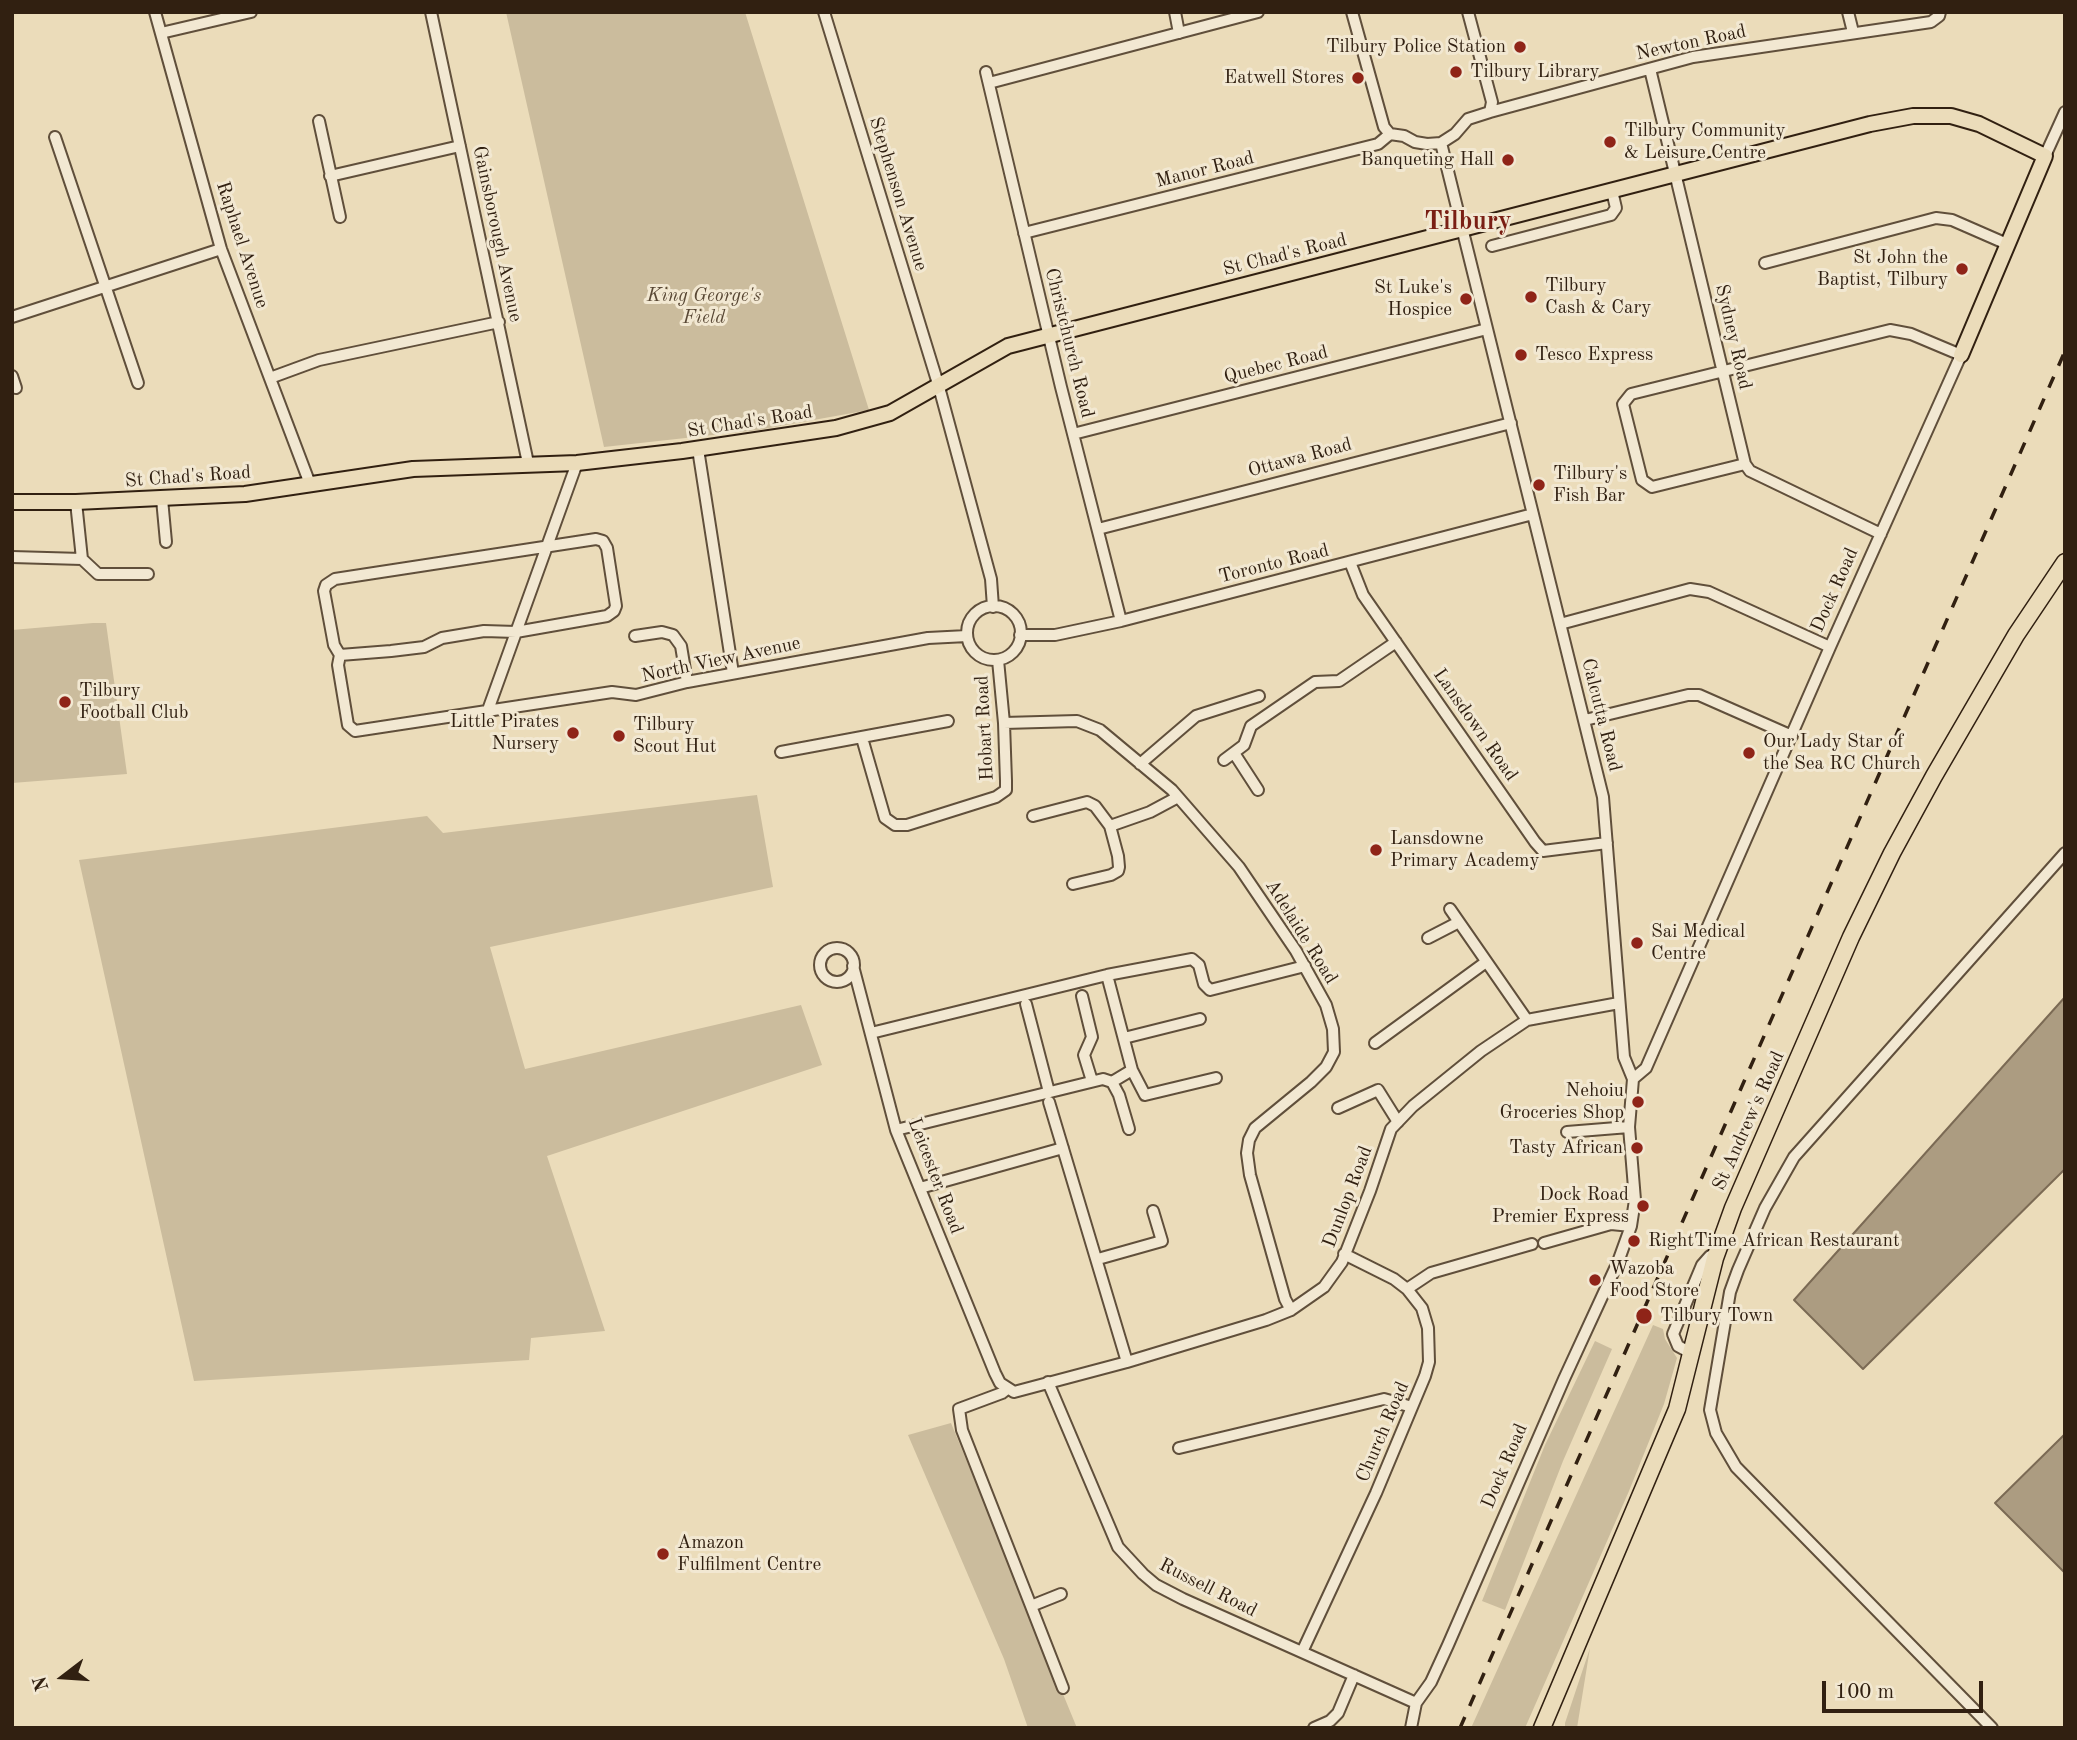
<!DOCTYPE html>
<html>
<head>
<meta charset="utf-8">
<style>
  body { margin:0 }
  #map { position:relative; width:2077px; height:1740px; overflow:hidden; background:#ebdcba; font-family:"Old Standard TT",serif }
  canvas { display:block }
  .frame { position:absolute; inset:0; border:14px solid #312011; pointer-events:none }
  .north { position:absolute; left:28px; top:1642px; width:70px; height:70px; -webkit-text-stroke:5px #f2e8d2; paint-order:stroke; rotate:253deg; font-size:19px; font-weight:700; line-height:28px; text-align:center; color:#312011 }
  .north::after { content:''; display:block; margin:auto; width:24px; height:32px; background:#312011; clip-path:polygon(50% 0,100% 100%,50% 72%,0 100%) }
  .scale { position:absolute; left:1822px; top:1681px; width:161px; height:32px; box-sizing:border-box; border:4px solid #312011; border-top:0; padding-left:9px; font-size:21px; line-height:24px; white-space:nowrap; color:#312011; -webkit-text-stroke:5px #f2e8d2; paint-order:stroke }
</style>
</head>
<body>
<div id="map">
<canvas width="2077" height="1740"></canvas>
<div class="frame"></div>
<div class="north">N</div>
<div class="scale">100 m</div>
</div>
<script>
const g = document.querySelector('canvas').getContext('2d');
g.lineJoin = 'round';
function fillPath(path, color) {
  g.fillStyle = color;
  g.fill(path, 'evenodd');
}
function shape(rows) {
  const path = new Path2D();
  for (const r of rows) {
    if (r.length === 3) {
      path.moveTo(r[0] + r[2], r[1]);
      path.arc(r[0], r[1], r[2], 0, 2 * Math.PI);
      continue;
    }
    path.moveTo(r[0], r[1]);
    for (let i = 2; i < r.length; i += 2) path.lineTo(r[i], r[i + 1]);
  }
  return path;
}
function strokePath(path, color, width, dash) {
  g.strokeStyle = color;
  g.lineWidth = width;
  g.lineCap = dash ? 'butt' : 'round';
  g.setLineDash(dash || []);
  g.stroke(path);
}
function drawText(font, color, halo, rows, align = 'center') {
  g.font = font + ' "Old Standard TT",serif';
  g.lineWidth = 6;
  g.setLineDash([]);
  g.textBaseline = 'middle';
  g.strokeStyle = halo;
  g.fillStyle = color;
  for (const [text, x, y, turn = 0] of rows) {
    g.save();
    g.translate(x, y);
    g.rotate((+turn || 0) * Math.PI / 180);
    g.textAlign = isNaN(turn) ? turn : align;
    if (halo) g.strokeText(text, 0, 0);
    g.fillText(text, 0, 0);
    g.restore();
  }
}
const green = shape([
  [506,12,745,12,869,410,758,430,604,447],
  [93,623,106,623,127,774,12,783,12,630],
  [757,795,773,887,490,947,525,1069,801,1005,822,1065,547,1156,605,1331,531,1338,529,1360,194,1381,79,860,427,816,443,833],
  [1653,1325,1663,1329,1665,1339,1677,1358,1664,1404,1629,1491,1525,1728,1471,1728],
  [1595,1341,1612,1349,1563,1461,1505,1610,1482,1601,1545,1445],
  [951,1423,1077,1728,1028,1728,1004,1659,908,1435],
  [1590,1648,1577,1728,1565,1728,1565,1723]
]);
const water = shape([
  [2065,997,2065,1169,1863,1369,1794,1300,2065,997],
  [2065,1434,2065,1573,1995,1503,2065,1434]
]);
const minor = shape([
  [155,12,221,249,310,484],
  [431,12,528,463],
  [824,12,939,387,991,579,993,607],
  [1175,12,1179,33],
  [1352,12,1384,127,1390,134,1404,136,1415,142,1427,144,1441,143,1455,134,1468,119,1490,112,1492,102,1468,12],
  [1848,12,1853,32],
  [161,33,251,12],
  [1650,69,1745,464,1750,471,1881,534],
  [986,72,1061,387,1121,621],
  [989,83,1258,12],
  [1490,112,1693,57,1931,22,1939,16,1940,12],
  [319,121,340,217],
  [55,137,138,383],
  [2045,156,2065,112],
  [330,176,460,146],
  [1024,233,1378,144,1390,134],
  [1492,246,1611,215,1616,208,1612,191],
  [1765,263,1936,218,1952,220,2007,244],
  [12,317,221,249],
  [12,376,16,388],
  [270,378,319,360,499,322],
  [1073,434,1487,329],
  [698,449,733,673],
  [162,499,166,542],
  [76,502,82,559,98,574,148,574],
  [1098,529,1511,423],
  [596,539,603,541,607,548,616,606,614,611,607,616,516,632,484,631,442,638,424,647,391,651,340,655,334,645,324,591,326,585,335,579,596,539],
  [12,557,82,559],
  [1350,562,1363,595,1535,842,1543,851,1607,843],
  [994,633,27],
  [1560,624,1690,589,1709,592,1830,647],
  [1020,635,1055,635,1121,621,1533,514],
  [635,636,662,632,673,635,681,646,687,682],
  [340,655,338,665,348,725,355,731,612,692,636,695,687,682,720,676,928,638,967,636],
  [488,710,577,463],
  [1585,720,1688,695,1699,695,1792,736],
  [1004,723,1077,721,1100,730,1172,790,1239,867,1296,951,1326,1005,1333,1029,1334,1052,1326,1067,1311,1082,1255,1128,1249,1140,1247,1153,1250,1175,1285,1299,1291,1310],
  [862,738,885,818,895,825,907,825,996,797,1006,790,1006,781,1004,723,998,660],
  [781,752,948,721],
  [1234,753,1258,790],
  [1224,760,1244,745,1251,726,1315,682,1339,681,1396,642],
  [1140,764,1196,716,1259,696],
  [1033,816,1087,802,1095,806,1110,826,1118,856,1119,867,1118,871,1111,875,1073,884],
  [1110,826,1150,812,1178,797],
  [1450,909,1527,1020],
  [1428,938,1459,922],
  [837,965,17],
  [853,966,896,1130,995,1373,1000,1383,1014,1392,1127,1362,1266,1320,1291,1310,1324,1287,1342,1262,1370,1191,1391,1129,1413,1106,1481,1051,1527,1020,1619,1003],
  [1107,975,1132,1070,1112,1082],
  [1082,996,1092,1037,1084,1055,1092,1081],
  [1026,1004,1049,1092],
  [871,1033,1107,975,1192,959,1199,965,1204,984,1210,990,1305,966],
  [1124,1038,1200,1019],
  [1375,1043,1486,962],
  [1132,1070,1145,1095,1216,1078],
  [1633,1079,1646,1068,1830,647,1961,355,1911,334,1890,330,1631,394,1623,404,1642,480,1652,487,1745,464],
  [1049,1102,1127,1362],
  [1338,1108,1378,1090,1398,1122],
  [896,1130,1103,1079,1112,1082,1119,1095,1129,1129],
  [1567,1132,1629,1127],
  [920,1188,1063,1148],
  [1544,1243,1611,1224,1631,1226],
  [1098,1259,1162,1241,1153,1211],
  [1407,1289,1431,1273,1532,1244],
  [1691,1353,1678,1346,1673,1334,1702,1265,1710,1256,1715,1258],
  [1048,1382,1118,1547,1143,1574,1156,1585,1183,1599,1416,1703],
  [1007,1389,1002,1393,959,1409,962,1430,1031,1606,1061,1594],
  [1179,1448,1384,1399,1412,1407],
  [1031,1606,1063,1688],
  [1302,1652,1376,1493,1425,1376,1429,1362,1428,1328,1422,1308,1407,1289,1394,1279,1344,1254],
  [1314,1728,1330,1721,1338,1713,1354,1675],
  [1411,1728,1416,1703,1431,1682,1448,1645,1564,1379,1618,1262,1631,1226,1635,1200,1629,1127,1633,1079,1624,1057,1603,797,1441,143],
  [1992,1728,1736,1467,1716,1433,1710,1410,1730,1292,1738,1270,1765,1208,1794,1157,2065,853]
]);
const major = shape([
  [12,502,76,502,245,494,413,469,577,463,682,451,836,428,890,413,1008,346,1870,124,1913,116,1951,116,1979,124,2045,156,1961,355]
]);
const highway = shape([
  [1542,1728,1677,1409,1715,1258,1733,1208,1851,937,1892,853,1934,776,2016,635,2065,562]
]);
const rail = shape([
  [1460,1728,2065,351]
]);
const markers = [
  [1520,47,7,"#8f2418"],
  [1456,72,7,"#8f2418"],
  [1358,78,7,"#8f2418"],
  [1610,142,7,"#8f2418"],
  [1508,160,7,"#8f2418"],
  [1962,269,7,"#8f2418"],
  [1531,297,7,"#8f2418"],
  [1466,299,7,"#8f2418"],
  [1521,355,7,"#8f2418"],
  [1539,485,7,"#8f2418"],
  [65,702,7,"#8f2418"],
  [573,733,7,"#8f2418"],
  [619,736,7,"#8f2418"],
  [1749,753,7,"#8f2418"],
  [1376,850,7,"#8f2418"],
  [1637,943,7,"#8f2418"],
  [1638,1102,7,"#8f2418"],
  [1637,1148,7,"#8f2418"],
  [1643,1206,7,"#8f2418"],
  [1634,1241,7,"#8f2418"],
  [1595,1280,7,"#8f2418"],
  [1644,1316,9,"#8f2418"],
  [663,1554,7,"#8f2418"]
];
const streetNames = [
  ["Newton Road",1691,43,-12],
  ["Manor Road",1205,170,-14],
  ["Stephenson Avenue",898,194,73],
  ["Gainsborough Avenue",497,234,78],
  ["Raphael Avenue",242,245,72],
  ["St Chad's Road",1285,255,-14],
  ["Sydney Road",1733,337,77],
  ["Christchurch Road",1069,343,76],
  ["Quebec Road",1276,365,-14],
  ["St Chad's Road",750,422,-9],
  ["Ottawa Road",1300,458,-15],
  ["St Chad's Road",188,477,-4],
  ["Toronto Road",1274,564,-14],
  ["Dock Road",1835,590,-66],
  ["North View Avenue",721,660,-12],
  ["Calcutta Road",1601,715,76],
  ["Lansdown Road",1475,725,55],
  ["Hobart Road",985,728,-93],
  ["Adelaide Road",1301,932,58],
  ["St Andrew's Road",1749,1121,-66],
  ["Leicester Road",935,1176,69],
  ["Dunlop Road",1348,1197,-69],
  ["Church Road",1383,1432,-67],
  ["Dock Road",1505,1466,-67],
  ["Russell Road",1208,1588,27]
];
const poiNames = [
  ["Tilbury Police Station",1506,47,"right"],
  ["Tilbury Library",1470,72],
  ["Eatwell Stores",1344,78,"right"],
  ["Tilbury Community",1624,131],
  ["& Leisure Centre",1624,153],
  ["Banqueting Hall",1494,160,"right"],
  ["St John the",1948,258,"right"],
  ["Baptist, Tilbury",1948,280,"right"],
  ["Tilbury",1545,286],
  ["Cash & Cary",1545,308],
  ["St Luke's",1452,288,"right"],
  ["Hospice",1452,310,"right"],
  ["Tesco Express",1535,355],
  ["Tilbury's",1553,474],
  ["Fish Bar",1553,496],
  ["Tilbury",79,691],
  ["Football Club",79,713],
  ["Little Pirates",559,722,"right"],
  ["Nursery",559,744,"right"],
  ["Tilbury",633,725],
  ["Scout Hut",633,747],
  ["Our Lady Star of",1763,742],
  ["the Sea RC Church",1763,764],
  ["Lansdowne",1390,839],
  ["Primary Academy",1390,861],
  ["Sai Medical",1651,932],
  ["Centre",1651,954],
  ["Nehoiu",1624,1091,"right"],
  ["Groceries Shop",1624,1113,"right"],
  ["Tasty African",1623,1148,"right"],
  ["Dock Road",1629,1195,"right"],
  ["Premier Express",1629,1217,"right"],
  ["RightTime African Restaurant",1648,1241],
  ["Wazoba",1609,1269],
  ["Food Store",1609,1291],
  ["Tilbury Town",1660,1316],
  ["Amazon",677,1543],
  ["Fulfilment Centre",677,1565]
];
const parkNames = [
  ["King George's",704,296],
  ["Field",704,318]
];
const districtNames = [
  ["Tilbury",1468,222]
];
fillPath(green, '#cbbc9d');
fillPath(water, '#ac9c81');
strokePath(water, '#7b6a54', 2);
strokePath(minor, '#604f3b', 14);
strokePath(major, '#312011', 18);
strokePath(highway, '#312011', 19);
strokePath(minor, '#f2e8d2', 10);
strokePath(major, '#ebdcba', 14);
strokePath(highway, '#ebdcba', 16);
strokePath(rail, '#312011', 3.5, [12, 12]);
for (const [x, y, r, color] of markers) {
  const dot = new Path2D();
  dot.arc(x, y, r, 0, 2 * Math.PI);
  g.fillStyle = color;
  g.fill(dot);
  strokePath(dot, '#f2e8d2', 2.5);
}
drawText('19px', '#312011', '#f2e8d2', streetNames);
drawText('19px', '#312011', '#f2e8d2', poiNames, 'left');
drawText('italic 19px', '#584734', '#f2e8d2', parkNames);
drawText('bold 26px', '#7a1f14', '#f2e8d2', districtNames);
</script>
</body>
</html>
